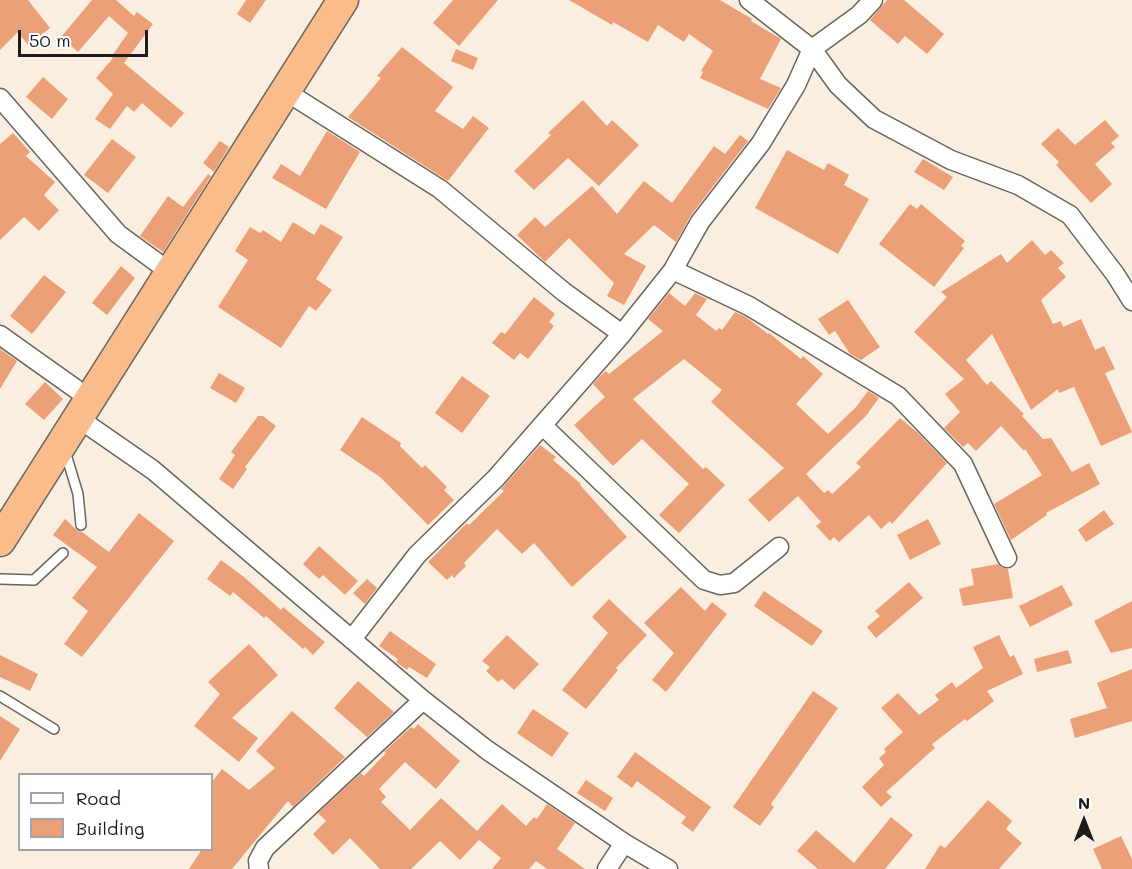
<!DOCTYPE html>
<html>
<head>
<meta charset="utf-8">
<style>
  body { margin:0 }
  #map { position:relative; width:1132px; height:869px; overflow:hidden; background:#f9eedf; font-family:Mali,sans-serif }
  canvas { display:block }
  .legend { position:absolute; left:18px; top:773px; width:195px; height:78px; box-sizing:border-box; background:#fff; border:2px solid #a4a4a4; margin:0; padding:8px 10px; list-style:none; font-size:18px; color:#1c1c1c }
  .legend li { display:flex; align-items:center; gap:12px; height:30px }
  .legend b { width:30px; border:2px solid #a4a4a4 }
  .north { position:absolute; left:1054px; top:791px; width:60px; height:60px; -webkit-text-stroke:4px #fff; paint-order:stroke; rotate:0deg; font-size:16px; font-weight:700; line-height:24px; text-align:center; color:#1c1c1c }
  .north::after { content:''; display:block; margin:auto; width:21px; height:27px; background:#1c1c1c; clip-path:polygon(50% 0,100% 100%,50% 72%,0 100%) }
  .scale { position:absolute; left:18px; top:30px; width:130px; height:27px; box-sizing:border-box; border:3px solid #1c1c1c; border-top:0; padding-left:8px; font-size:18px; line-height:21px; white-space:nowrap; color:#1c1c1c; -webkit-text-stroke:4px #fff; paint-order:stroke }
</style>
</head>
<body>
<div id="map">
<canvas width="1132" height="869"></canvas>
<ul class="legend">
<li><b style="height:8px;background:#fff"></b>Road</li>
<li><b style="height:16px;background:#eca077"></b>Building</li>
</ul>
<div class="north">N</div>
<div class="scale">50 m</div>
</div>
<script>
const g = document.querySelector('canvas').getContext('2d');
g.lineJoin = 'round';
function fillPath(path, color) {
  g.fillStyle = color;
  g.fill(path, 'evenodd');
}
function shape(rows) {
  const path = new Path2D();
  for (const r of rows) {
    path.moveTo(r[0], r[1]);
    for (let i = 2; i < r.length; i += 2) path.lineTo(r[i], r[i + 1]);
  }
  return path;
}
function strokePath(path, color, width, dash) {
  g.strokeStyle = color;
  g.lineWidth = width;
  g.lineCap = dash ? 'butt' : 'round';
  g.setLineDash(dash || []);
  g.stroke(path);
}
const building = shape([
  [0,0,28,0,50,28,28,45,18,32,0,50],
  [92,0,116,0,134,16,137,12,153,24,124,63,184,113,171,128,142,103,134,112,127,106,110,129,95,119,113,94,96,78,113,58,111,57,128,33,109,16,78,52,61,37],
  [246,0,266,0,250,23,237,14],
  [453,0,498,0,459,46,433,23],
  [569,0,720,0,752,19,751,21,781,39,760,79,781,88,768,109,700,78,703,72,701,71,713,51,689,34,684,42,658,25,648,42,613,22,612,25],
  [887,0,904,0,944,34,927,54,905,36,898,44,870,20],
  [402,47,453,87,435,111,463,129,473,116,489,128,448,181,348,117,381,78,377,76],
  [456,49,478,58,473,70,451,61],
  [43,77,68,99,52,119,26,97],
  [583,100,607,126,612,120,639,145,599,186,568,158,534,190,514,171,551,135,548,133],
  [1105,120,1119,136,1111,143,1115,147,1095,164,1112,184,1091,203,1056,165,1059,162,1041,144,1058,128,1075,145],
  [327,131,360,152,326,209,272,178,281,164,300,176],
  [13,133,30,152,26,156,55,182,44,195,59,210,39,231,24,217,0,240,0,144],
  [740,135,748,141,691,215,676,242,654,225,624,254,646,266,624,305,607,296,614,283,569,238,545,262,517,235,535,217,545,227,592,186,617,214,644,181,672,203,714,146,725,154],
  [112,139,136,157,108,193,84,175],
  [220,141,229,147,214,172,203,163],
  [787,150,824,170,828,163,849,175,844,185,869,199,838,254,755,208],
  [923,159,953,177,944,190,914,172],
  [208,174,211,176,163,252,140,236,168,196,183,207],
  [910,204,917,209,921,204,965,241,961,246,964,248,934,287,879,244],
  [293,222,314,235,321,224,343,237,316,279,332,290,316,311,309,306,281,348,218,307,248,260,235,251,250,227,260,233,263,230,281,242],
  [1032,240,1045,255,1051,250,1064,263,1058,268,1066,277,1041,300,1053,324,1061,321,1063,327,1081,319,1095,350,1104,346,1115,369,1105,373,1132,432,1101,446,1074,387,1059,393,1058,389,1031,410,992,334,966,360,987,385,991,381,1024,414,1022,416,1043,439,1051,438,1072,472,1089,463,1100,484,1046,513,1047,515,1011,540,994,504,1042,475,1025,449,1024,451,1001,426,976,451,968,443,963,447,944,428,960,412,945,394,964,379,914,332,947,297,941,292,1001,254,1007,263],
  [121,266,135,278,107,315,92,303],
  [44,275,66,292,32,334,10,316],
  [669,293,685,306,695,293,707,299,696,315,716,331,719,328,722,330,735,312,746,317,768,334,769,333,801,359,803,356,823,374,796,404,828,434,856,407,868,391,879,398,865,417,806,474,824,493,828,490,832,494,861,467,856,463,900,418,918,433,947,463,892,524,890,521,881,529,869,515,839,542,834,537,830,541,816,526,821,522,798,496,769,522,748,500,784,468,711,402,722,390,684,359,633,399,703,469,706,467,725,485,679,533,659,515,689,484,642,439,613,466,574,425,605,397,593,384,599,377,606,371,609,374,663,331,648,319],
  [534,297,555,314,549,322,554,326,528,359,520,353,514,360,492,343,501,332,505,334],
  [848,300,880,347,861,360,850,354,835,331,829,335,818,319],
  [0,349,17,361,0,389],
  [219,373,245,388,236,403,210,388],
  [462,376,490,396,462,433,435,413],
  [45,382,63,399,44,420,25,404],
  [258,416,263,416,276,426,245,467,247,469,233,489,219,479,235,455,231,452],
  [362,417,401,443,400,446,422,468,425,465,447,487,444,490,454,500,428,525,380,477,340,450],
  [540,445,556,457,553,460,581,484,580,485,627,537,572,587,534,543,522,554,497,529,464,563,466,566,454,578,452,575,447,580,428,562,467,523,469,525,504,491,501,489],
  [1104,510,1114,524,1086,542,1078,530],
  [139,513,174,541,82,657,64,644,88,611,72,598,97,567,53,535,65,519,78,531,82,532,109,552],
  [928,519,941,544,910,560,897,535],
  [319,546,358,581,345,595,323,575,319,579,303,564],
  [221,560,244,577,281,610,283,607,325,642,313,655,305,647,303,649,266,616,264,618,233,592,230,596,207,579],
  [998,564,1001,567,1008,569,1013,598,963,606,959,589,974,585,971,569],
  [367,579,377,588,365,604,353,593],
  [909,582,923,598,876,638,867,627,880,616,875,611],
  [1062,585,1073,605,1030,627,1019,606],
  [681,587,705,611,712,602,727,614,666,692,652,680,674,653,644,623],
  [764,591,823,631,812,646,754,606],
  [609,599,647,635,616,668,618,670,586,709,562,690,608,633,592,617],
  [1132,601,1132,648,1111,653,1094,621],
  [390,631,436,664,427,678,409,667,407,670,396,662,398,659,379,646],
  [507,635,539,664,514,690,502,679,498,682,486,671,490,667,482,661],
  [999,635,1010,657,1014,655,1023,674,987,691,994,701,967,721,965,719,932,744,935,748,886,792,892,797,881,807,862,787,884,765,879,758,886,752,884,749,903,732,881,708,898,693,919,715,939,700,935,695,952,682,956,688,983,668,973,647],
  [249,644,278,675,232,718,258,738,239,762,194,726,220,694,208,682],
  [1068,650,1072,663,1037,672,1034,659],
  [0,655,38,674,30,691,0,677],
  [1132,669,1132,721,1075,738,1070,719,1107,708,1097,683],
  [358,681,394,712,367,737,334,708],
  [813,691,838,708,771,804,774,807,760,826,733,807],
  [533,709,569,733,552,757,517,733],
  [292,711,345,757,293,807,288,801,232,869,189,869,202,849,212,849,212,782,222,769,249,790,275,768,256,751],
  [0,716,20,729,0,761],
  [418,724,460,761,436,789,405,762,379,789,386,797,381,802,410,830,441,798,477,831,502,804,526,826,534,817,537,819,547,804,575,823,557,849,585,869,547,869,536,861,529,869,492,869,501,858,479,840,460,860,440,841,411,869,380,869,350,838,333,855,313,834,326,821,318,813,361,773,364,776,386,753,384,752,411,727,414,729],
  [635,752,711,807,693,832,681,823,686,817,637,781,632,788,617,777],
  [586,780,613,798,605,811,577,793],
  [988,800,1012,821,1006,829,1022,843,999,869,925,869,940,845,945,848],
  [891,817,913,835,885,869,818,869,797,851,816,830,854,863],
  [1121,836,1132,859,1132,869,1102,869,1093,849]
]);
const service = shape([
  [65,451,78,494,81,525],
  [0,579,34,580,63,553],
  [0,696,54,729]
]);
const minor = shape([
  [749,0,812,49,838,85,874,119,951,160,1018,185,1070,215,1115,274,1132,301],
  [285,91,440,189,564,292,622,334],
  [0,98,118,234,170,272],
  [673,270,749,306,898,396,963,464,1007,558],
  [0,335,90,399],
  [78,418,153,470,423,700,487,750,624,843,668,869],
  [542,425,704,580,720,585,734,583,779,547],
  [352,639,417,555,496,478,622,334,673,270,700,222,761,143,796,85,812,49,859,15,873,0],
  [259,869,258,861,265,848,423,700],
  [607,869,624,843]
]);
const trunk = shape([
  [0,541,343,0]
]);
fillPath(building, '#eca077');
strokePath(service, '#696660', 12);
strokePath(minor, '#696660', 21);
strokePath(trunk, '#696660', 33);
strokePath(service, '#fff', 9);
strokePath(minor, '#fff', 18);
strokePath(trunk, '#f9bc8a', 30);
</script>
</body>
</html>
